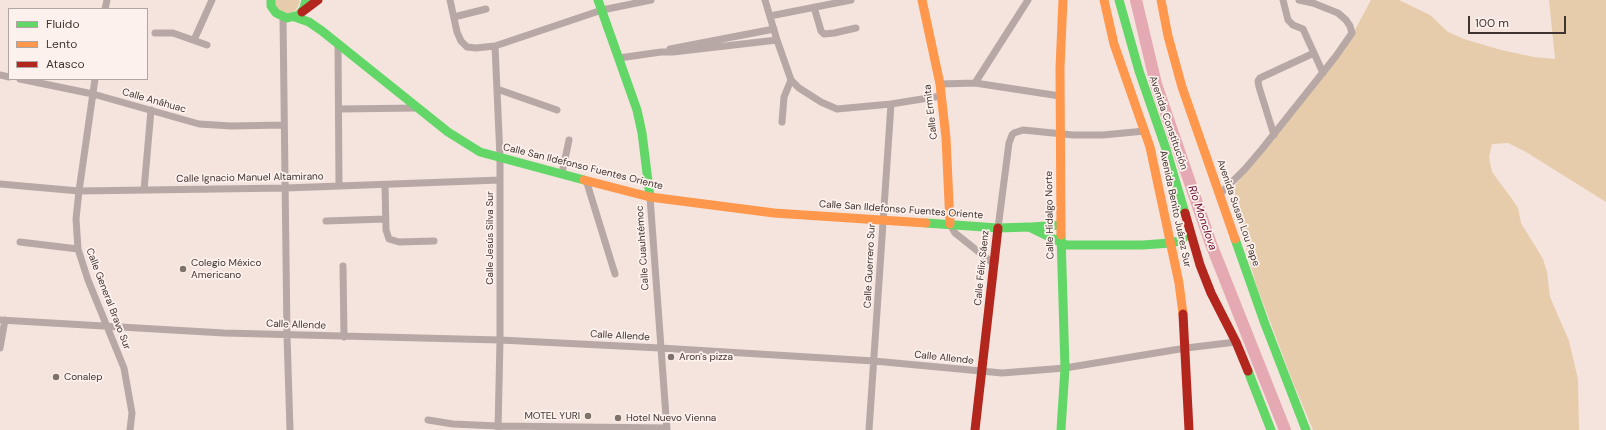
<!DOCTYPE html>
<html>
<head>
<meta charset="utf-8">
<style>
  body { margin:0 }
  #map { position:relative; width:1606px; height:430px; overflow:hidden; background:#f4e4dd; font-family:"DM Sans",sans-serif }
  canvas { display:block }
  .legend { position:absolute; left:8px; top:8px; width:140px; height:72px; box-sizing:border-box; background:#fdf1ed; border:1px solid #b1a5a1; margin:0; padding:5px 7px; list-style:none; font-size:12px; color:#403430 }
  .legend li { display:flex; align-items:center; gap:8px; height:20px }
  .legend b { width:20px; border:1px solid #b1a5a1 }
  .scale { position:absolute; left:1468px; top:16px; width:98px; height:18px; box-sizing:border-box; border:2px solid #403430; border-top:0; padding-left:5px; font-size:12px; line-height:14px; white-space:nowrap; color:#403430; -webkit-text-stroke:3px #fdf1ed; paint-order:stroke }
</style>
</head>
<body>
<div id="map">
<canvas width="1606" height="430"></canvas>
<ul class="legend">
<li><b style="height:5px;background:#63d668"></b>Fluido</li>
<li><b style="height:5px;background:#ff974d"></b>Lento</li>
<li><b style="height:5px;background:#b3261e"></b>Atasco</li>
</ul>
<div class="scale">100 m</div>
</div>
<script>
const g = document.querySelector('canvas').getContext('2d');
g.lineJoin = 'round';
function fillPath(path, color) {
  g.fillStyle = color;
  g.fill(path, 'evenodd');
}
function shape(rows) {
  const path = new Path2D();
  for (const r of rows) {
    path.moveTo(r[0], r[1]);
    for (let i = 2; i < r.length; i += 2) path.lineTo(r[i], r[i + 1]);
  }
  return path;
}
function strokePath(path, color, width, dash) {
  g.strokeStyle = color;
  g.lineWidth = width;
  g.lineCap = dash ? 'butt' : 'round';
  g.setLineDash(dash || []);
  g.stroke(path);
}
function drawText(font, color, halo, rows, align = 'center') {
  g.font = font + ' "DM Sans",sans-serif';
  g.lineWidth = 3.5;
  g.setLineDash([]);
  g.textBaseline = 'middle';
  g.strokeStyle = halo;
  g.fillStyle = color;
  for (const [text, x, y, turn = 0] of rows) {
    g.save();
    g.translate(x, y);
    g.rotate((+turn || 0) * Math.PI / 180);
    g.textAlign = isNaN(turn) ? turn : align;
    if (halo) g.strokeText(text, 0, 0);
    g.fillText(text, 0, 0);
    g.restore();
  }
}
const green = shape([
  [274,0,299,0,300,2,296,10,289,14,277,10],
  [1371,0,1399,0,1430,15,1448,32,1464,39,1501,50,1534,57,1555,59,1549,0,1606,0,1606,202,1526,152,1508,143,1492,144,1489,157,1492,172,1512,199,1518,208,1521,223,1543,259,1547,272,1550,297,1569,341,1578,379,1579,430,1313,430,1294,385,1256,284,1244,241,1233,188,1338,57,1349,41]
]);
const river = shape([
  [1136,0,1156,84,1211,244,1285,430]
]);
const street = shape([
  [450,0,457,32,461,41,467,47,476,48,495,46,602,10,651,0],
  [765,0,777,40,791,80,799,88,821,102,837,109,891,104,941,96],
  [814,7,821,31,824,34,834,33,856,28],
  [105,9,107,0],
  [770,16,851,0],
  [454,17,486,9],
  [283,18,287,335,290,430],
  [155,33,173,33,207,45],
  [194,40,212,0],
  [338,44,339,186],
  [495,46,500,157,500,340,498,430],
  [670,49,774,29],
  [1314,53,1323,73],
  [619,58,661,52,673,52,777,40],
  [0,75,9,77],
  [20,79,93,94,199,124,231,126,284,125],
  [95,79,79,191,76,219,78,249,88,280,124,368,132,413,130,430],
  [975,83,1028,0],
  [940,84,975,83,1060,96],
  [497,89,557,110],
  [339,109,418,108],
  [782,122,784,97,791,80],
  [1274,135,1259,87,1258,81,1260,78,1314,53,1303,29,1293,25,1288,20,1283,0],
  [562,173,569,140],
  [586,180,615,274],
  [0,184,79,191,286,188,500,180],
  [385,185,386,230,389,239,399,242,434,241],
  [144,190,151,110],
  [1220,194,1245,169,1262,149,1336,56,1352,33,1350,26,1346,20,1338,13,1313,3,1299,0],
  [650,197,667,430],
  [326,221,385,219],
  [950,224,955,233,994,264],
  [998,228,1009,143,1012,135,1014,133,1023,130,1073,135,1103,135,1145,131],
  [20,242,78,249],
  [343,266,344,337],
  [0,320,224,333,500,340,660,348,874,361,1002,373,1065,368,1186,348,1236,342],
  [0,348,5,320],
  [428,420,453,424,498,426,667,428],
  [869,430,891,104]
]);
const fast = shape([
  [271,0,271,6,276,13,287,18,299,15,304,8,306,0],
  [598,0,637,110,642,133,650,197],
  [1119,0,1139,71,1166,149,1185,213],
  [295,17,309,22,322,31,448,132,480,152,584,180],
  [926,223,998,228,1029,227,1066,245,1143,245,1170,243,1179,241,1190,233],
  [1031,227,1061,225],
  [1235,239,1265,324,1306,430],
  [1248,371,1271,430],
  [1061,430,1065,368,1061,235]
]);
const slow = shape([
  [922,0,940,84,946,138,950,224],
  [1104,0,1114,44,1150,147,1179,283,1183,314],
  [1161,0,1168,36,1182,87,1235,239],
  [584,180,650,197,774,213,926,223],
  [1061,235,1060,68,1063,0]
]);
const jam = shape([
  [302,12,318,0],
  [1185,213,1200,265,1211,293,1236,342,1248,371],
  [1183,314,1189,430],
  [975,430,998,228]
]);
const markers = [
  [183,269,4,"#7f726d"],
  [671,357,4,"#7f726d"],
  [56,377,4,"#7f726d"],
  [588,416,4,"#7f726d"],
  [618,418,4,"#7f726d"]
];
const streetNames = [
  ["Calle Anáhuac",154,101,16],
  ["Calle Ermita",931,112,-97],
  ["Avenida Constitución",1168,123,71],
  ["Calle San Ildefonso Fuentes Oriente",583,167,14],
  ["Calle Ignacio Manuel Altamirano",250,178,-1],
  ["Avenida Benito Juárez Sur",1175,209,78],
  ["Calle San Ildefonso Fuentes Oriente",901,210,4],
  ["Avenida Susan Lou Pape",1238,213,71],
  ["Calle Hidalgo Norte",1050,215,-91],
  ["Calle Jesús Silva Sur",490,238,-90],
  ["Calle Cuauhtémoc",643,248,-94],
  ["Calle Guerrero Sur",870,266,-87],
  ["Calle Félix Sáenz",982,268,-84],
  ["Calle General Bravo Sur",108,299,69],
  ["Calle Allende",296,325,2],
  ["Calle Allende",620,336,3],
  ["Calle Allende",944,358,6]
];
const poiNames = [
  ["Colegio México",191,263],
  ["Americano",191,275],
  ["Aron's pizza",679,357],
  ["Conalep",64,377],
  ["MOTEL YURI",580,416,"right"],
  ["Hotel Nuevo Vienna",626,418]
];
const waterNames = [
  ["Río Monclova",1202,218,71]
];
fillPath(green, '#e6ccab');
strokePath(river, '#e4a9b2', 12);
strokePath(street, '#b7a8a6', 7);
strokePath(fast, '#63d668', 9);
strokePath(slow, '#ff974d', 9);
strokePath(jam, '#b3261e', 9);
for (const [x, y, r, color] of markers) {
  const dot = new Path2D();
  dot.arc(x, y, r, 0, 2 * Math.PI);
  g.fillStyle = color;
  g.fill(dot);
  strokePath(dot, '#fdf1ed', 1.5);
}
drawText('10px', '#403430', '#fdf1ed', streetNames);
drawText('10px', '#403430', '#fdf1ed', poiNames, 'left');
drawText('italic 11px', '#670a2d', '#fdf1ed', waterNames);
</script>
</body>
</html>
